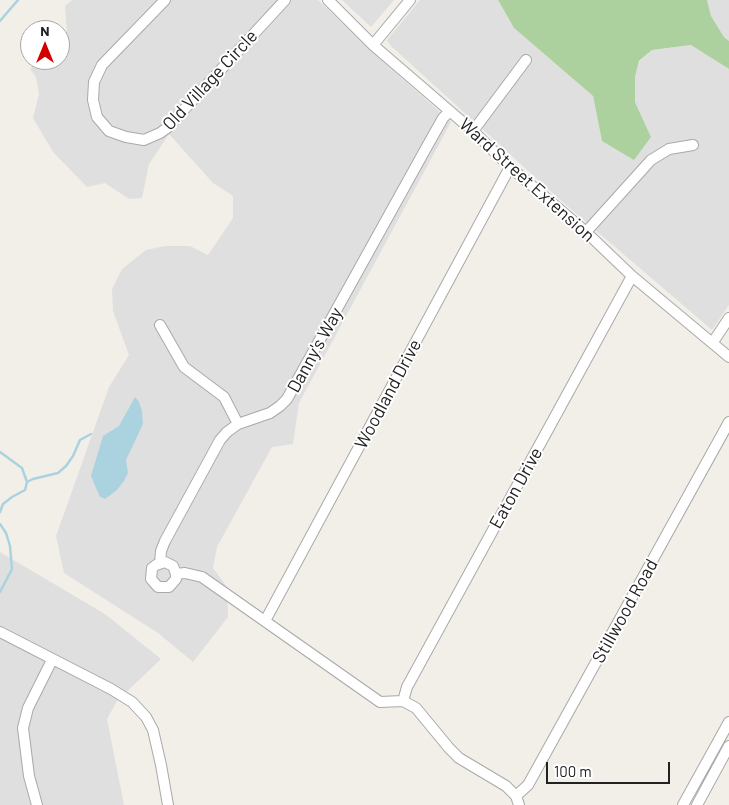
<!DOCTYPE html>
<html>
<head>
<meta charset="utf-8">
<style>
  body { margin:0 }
  #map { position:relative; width:729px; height:805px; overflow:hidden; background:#f2efe9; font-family:Barlow,sans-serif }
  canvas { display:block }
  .north { position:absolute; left:20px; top:20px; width:50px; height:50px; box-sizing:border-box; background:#fff; border:1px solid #a7a7a7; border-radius:50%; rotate:0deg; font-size:14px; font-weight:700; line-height:20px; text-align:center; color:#222 }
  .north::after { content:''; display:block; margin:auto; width:18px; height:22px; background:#d40000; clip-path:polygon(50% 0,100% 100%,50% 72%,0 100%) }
  .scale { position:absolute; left:546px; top:762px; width:124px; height:22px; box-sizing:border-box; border:2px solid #222; border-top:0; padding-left:6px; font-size:15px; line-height:18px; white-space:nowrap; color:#222; -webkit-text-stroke:4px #fff; paint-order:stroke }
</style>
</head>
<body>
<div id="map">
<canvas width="729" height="805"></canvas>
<div class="north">N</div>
<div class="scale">100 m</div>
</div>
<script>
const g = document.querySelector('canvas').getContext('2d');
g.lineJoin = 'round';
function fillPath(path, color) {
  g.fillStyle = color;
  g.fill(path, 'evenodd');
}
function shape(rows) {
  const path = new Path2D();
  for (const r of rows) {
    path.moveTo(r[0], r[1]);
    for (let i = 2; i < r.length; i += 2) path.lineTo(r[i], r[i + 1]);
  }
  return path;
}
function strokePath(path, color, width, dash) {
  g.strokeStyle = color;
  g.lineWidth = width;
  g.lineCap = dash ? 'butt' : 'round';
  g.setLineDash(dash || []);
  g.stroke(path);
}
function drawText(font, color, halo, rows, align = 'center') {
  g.font = font + ' Barlow,sans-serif';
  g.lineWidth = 4;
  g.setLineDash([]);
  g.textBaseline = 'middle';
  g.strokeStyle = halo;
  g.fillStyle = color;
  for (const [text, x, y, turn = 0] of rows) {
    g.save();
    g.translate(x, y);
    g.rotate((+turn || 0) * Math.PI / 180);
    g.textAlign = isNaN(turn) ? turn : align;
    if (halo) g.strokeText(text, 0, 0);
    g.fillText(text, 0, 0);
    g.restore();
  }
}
const residential = shape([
  [72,0,318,0,369,49,451,122,299,403,293,444,272,447,217,547,213,568,227,587,228,617,193,662,158,633,64,573,56,536,109,387,129,355,113,311,112,289,122,269,146,250,165,246,190,246,208,255,233,218,233,196,213,183,169,134,149,164,142,198,129,199,105,183,87,187,53,152,33,118,39,94,36,77,30,69,38,60,60,60,60,37,67,32,65,6],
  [342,0,394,0,371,27],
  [420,0,498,0,514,28,593,96,602,141,651,137,635,102,635,77,639,62,652,50,692,45,729,69,729,305,712,330,558,198,390,45,387,40],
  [707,0,729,0,729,41,724,37,711,16],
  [0,552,105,614,161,659,117,701,107,719,124,805,0,805]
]);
const forest = shape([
  [498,0,707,0,711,16,724,37,729,41,729,69,691,45,652,50,639,61,635,77,635,102,651,137,634,160,602,141,593,96,514,28]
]);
const water = shape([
  [135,397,139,402,142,411,143,424,126,460,128,473,124,481,116,491,105,499,103,498,100,497,91,476,103,436,119,426]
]);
const stream = shape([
  [0,21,18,0],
  [0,452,22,468,27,482,25,490,12,497,3,504,0,512],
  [27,482,33,479,58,473,66,466,73,456,80,440,91,434],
  [0,524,6,533,10,546,12,569,0,592]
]);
const minor = shape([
  [165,0,102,65,94,82,93,100,97,117,109,131,126,137,144,140,160,133,167,128,285,0],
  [328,0,373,45,473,131,510,167,586,232,632,276,729,357],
  [373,45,410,0],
  [473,131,526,60],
  [586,232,651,160,669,149,693,145],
  [160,325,184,367,224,397,238,424],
  [713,342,729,318],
  [160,563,161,551,165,541,220,440,227,432,238,424,270,413,280,406,287,399,425,150,443,118,450,111],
  [176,574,176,579,169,587,158,587,151,579,152,568,156,565,165,562,173,566,176,574,185,573,202,577,380,702,403,701,416,708,449,748,459,758,506,786,516,796,519,805],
  [265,621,510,167],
  [0,632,111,689,132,702,146,717,153,730,161,765,168,805],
  [403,701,407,687,632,276],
  [516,796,528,785,729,422],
  [37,805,29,776,23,728,28,708,52,660],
  [683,805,729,722],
  [697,805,729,746]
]);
const streetNames = [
  ["Old Village Circle",210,80,-47],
  ["Ward Street Extension",527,180,42],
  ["Danny's Way",315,350,-61],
  ["Woodland Drive",388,394,-62],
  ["Eaton Drive",516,488,-61],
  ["Stillwood Road",625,611,-61]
];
fillPath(residential, '#e0dfdf');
fillPath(forest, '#add19e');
fillPath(water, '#aad3df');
strokePath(stream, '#aad3df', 2.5);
strokePath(minor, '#a9a9a9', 12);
strokePath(minor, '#fff', 10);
drawText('18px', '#222', '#fff', streetNames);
</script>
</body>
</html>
